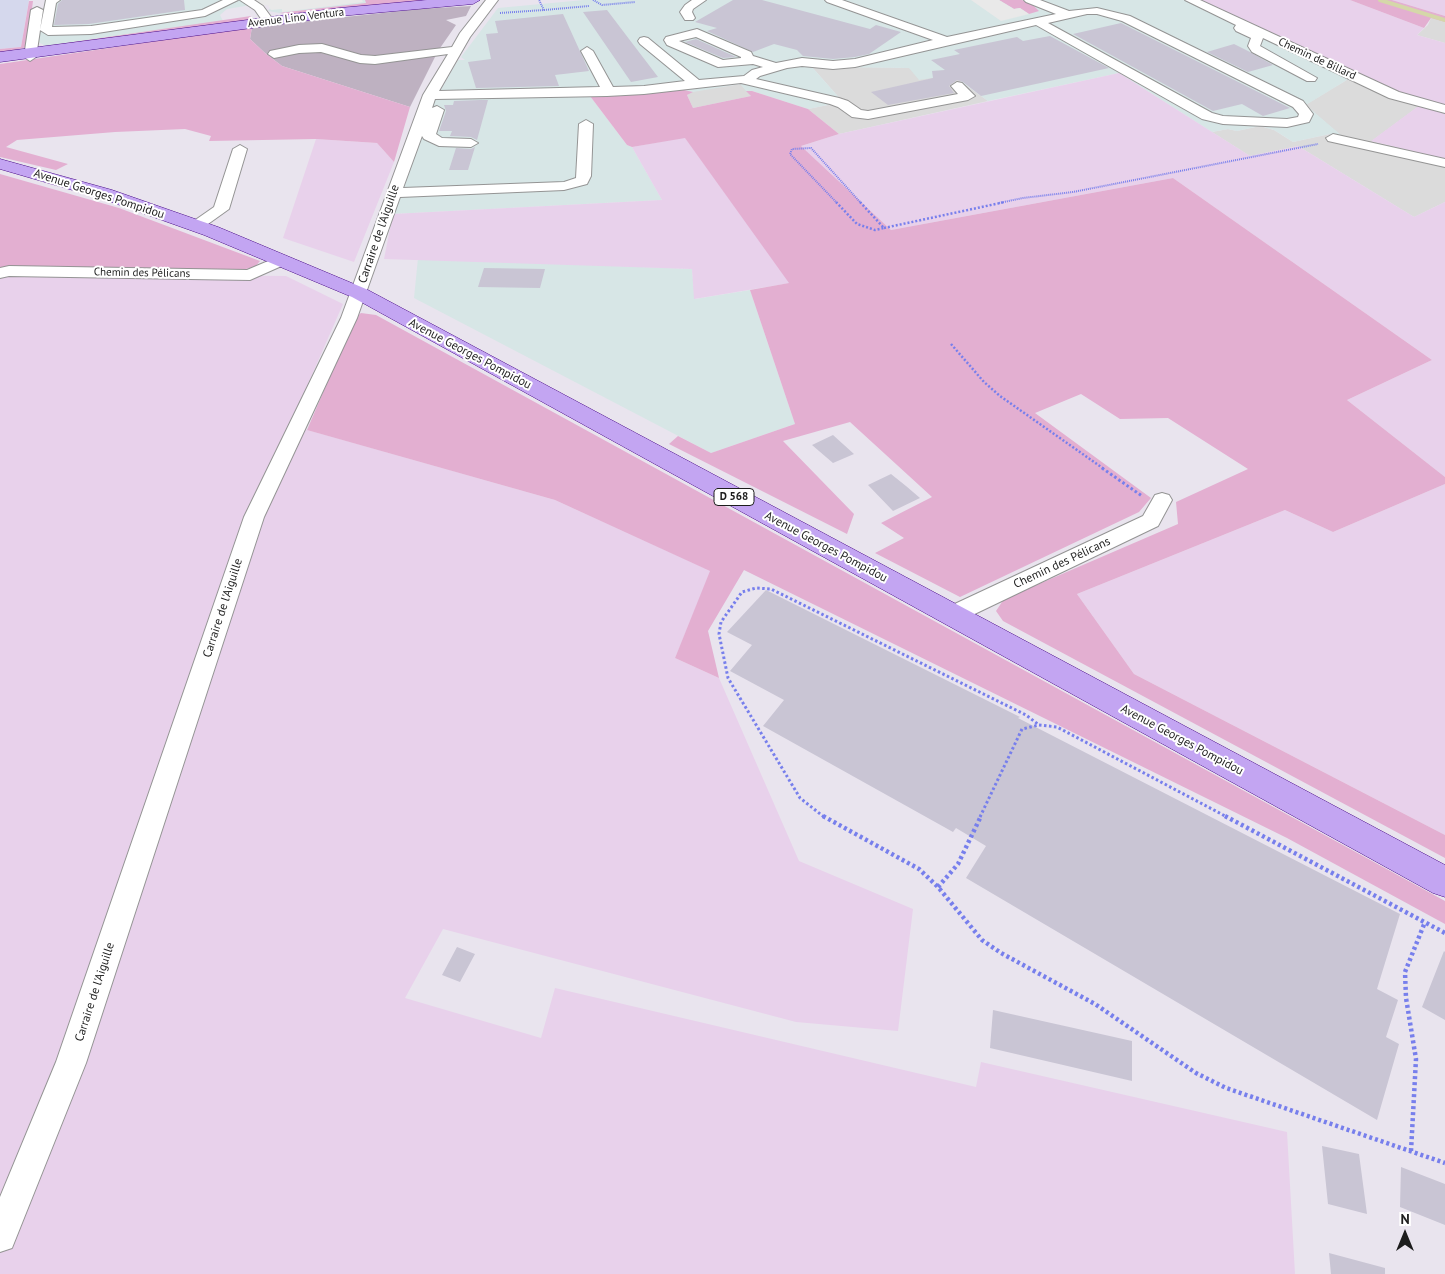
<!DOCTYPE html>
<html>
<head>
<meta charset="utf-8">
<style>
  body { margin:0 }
  #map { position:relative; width:1445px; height:1274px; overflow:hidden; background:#e9e4ee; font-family:"PT Sans",sans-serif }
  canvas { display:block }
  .north { position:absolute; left:1380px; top:1209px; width:50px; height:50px; -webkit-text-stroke:4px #fff; paint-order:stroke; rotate:0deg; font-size:14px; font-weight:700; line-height:20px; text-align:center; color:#1d1d1d }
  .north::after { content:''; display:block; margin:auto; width:18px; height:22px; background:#1d1d1d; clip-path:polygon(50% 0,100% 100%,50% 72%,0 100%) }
</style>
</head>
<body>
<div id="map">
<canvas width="1445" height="1274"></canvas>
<div class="north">N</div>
</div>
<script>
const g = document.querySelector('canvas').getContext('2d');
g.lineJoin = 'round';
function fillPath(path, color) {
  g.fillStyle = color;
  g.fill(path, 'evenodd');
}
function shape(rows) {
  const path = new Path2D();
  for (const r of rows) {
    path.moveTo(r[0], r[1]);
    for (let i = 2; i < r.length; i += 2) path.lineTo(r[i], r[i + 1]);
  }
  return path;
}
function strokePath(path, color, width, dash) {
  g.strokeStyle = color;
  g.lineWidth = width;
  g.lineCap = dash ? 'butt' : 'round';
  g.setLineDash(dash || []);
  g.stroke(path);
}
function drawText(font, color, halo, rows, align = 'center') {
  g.font = font + ' "PT Sans",sans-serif';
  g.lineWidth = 4;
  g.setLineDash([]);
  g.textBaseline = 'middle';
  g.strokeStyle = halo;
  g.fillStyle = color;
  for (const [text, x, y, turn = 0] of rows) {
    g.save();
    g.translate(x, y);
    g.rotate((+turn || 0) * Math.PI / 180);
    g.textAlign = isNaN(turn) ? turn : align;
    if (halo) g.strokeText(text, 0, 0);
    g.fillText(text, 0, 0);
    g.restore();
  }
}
const residential = shape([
  [1431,18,1445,22,1445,43,1417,35,1428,25],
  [811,66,909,68,952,75,988,101,839,134,808,109,843,102],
  [1350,78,1419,106,1372,141,1445,159,1445,202,1414,217,1298,146,1250,156,1212,132,1228,129,1237,131,1260,126,1274,130,1293,142,1330,134,1336,137,1341,136,1305,105],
  [741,84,751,96,693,108,687,95,694,91]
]);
const commercial = shape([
  [0,0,29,0,21,47,0,49]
]);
const industrial = shape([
  [45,0,397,0,279,13,268,11,271,7,268,5,257,4,227,9,220,15,223,21,46,46,38,42],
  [584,0,1185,0,1350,78,1306,105,1342,136,1336,137,1330,134,1293,142,1274,130,1260,126,1237,131,1228,129,1212,132,1119,73,988,101,952,75,919,80,909,68,812,67,843,102,808,109,752,91,746,91,740,84,693,92,684,90,590,96,627,145,632,147,662,200,393,214,435,100,458,60,465,60,461,57,498,8],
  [418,258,692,269,695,299,750,290,795,424,711,453,414,298]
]);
const construction = shape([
  [471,6,466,16,446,20,456,25,438,51,410,107,282,66,265,53,250,39,252,27,420,9]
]);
const farmland = shape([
  [1200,0,1350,0,1424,28,1417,35,1445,43,1445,159,1371,141,1424,102,1392,91],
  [1392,0,1445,0,1445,16],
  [1119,73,1250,156,1298,146,1414,217,1445,202,1445,477,1347,400,1432,360,1173,178,891,230,801,146,839,134],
  [685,137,790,283,694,299,692,269,384,259,393,214,662,200,632,147],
  [316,139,377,143,394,162,354,262,283,238],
  [15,274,286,276,343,304,290,425,555,500,711,571,675,658,719,678,799,861,913,909,898,1031,796,1022,443,929,405,998,541,1038,555,988,976,1087,981,1062,1287,1132,1295,1274,0,1274,0,277],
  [1445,484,1445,835,1134,674,1077,594,1285,510,1333,532]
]);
const grass = shape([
  [365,0,430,0,290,14,279,13,366,3],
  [999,0,1022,0,1033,5,1039,11,1029,14,1020,8,1014,9],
  [1350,0,1392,0,1445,16,1445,22,1431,18,1424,28],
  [29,1,33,1,27,47,0,54,0,49,21,47],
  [251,16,250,19,245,21,47,47,46,46],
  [252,27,250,39,265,53,282,66,410,107,394,162,377,143,316,139,209,141,211,136,185,129,115,132,17,140,6,147,68,164,56,170,0,157,0,64],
  [684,90,693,92,687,95,693,108,751,96,746,91,752,91,808,109,839,134,801,146,891,230,1173,178,1432,360,1347,400,1445,477,1445,484,1333,532,1285,510,1077,594,1134,674,1445,835,1445,858,1003,621,996,611,1004,599,1178,524,1176,502,1248,469,1168,418,1120,419,1081,394,1035,413,1151,498,1139,512,960,597,875,553,904,538,881,523,932,497,850,422,783,441,854,514,847,534,669,444,678,436,711,453,795,424,750,290,789,283,685,138,632,147,627,145,590,96],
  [0,174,119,208,260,261,255,267,241,270,0,270],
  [361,313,376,315,1445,901,1445,924,1287,838,744,570,708,631,719,678,675,658,710,571,555,500,307,430,355,318]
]);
const parking = shape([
  [253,0,362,0,363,2,282,12,282,9,271,10,268,5,260,6],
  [971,0,999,0,1014,9,1020,8,1029,14,1001,21]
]);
const stream = shape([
  [1380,0,1445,20]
]);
const building = shape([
  [62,0,184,0,185,10,89,24,54,25,58,4],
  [733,0,762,0,870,29,876,25,901,32,869,54,855,57,833,59,803,56,797,50,774,44,753,52,707,31,717,28,695,22],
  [607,10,629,39,658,77,631,82,583,12],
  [563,14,589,71,555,75,559,86,476,88,468,62,491,59,486,34,498,33,495,21],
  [1121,23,1290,108,1263,116,1242,104,1213,111,1073,34],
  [1050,36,1109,68,981,96,963,82,957,80,949,86,954,93,888,105,871,92,933,78,932,71,945,70,931,60,960,54,954,50,1017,37,1023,41],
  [696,39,736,57,723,58,685,42],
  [1234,44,1250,52,1273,65,1248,72,1207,52],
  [480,100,488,100,477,140,471,137,450,136,452,131,439,131,446,111,444,105,453,105,454,101],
  [475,147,468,170,449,170,456,148,471,149],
  [484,268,545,269,540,288,478,287],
  [833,435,854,454,833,463,812,445],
  [891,474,906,486,920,498,893,511,868,485],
  [766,590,1020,717,1018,718,1400,914,1377,989,1398,1000,1386,1037,1399,1044,1377,1120,966,878,986,846,956,828,953,832,763,726,784,700,730,671,752,645,727,632],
  [457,947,475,954,460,982,442,975],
  [1444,951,1445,952,1445,1020,1422,1007],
  [993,1010,1132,1041,1132,1081,990,1048],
  [1322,1146,1359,1154,1367,1214,1328,1204],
  [1401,1167,1445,1184,1445,1225,1400,1207],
  [1329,1253,1385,1268,1385,1274,1331,1274]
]);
const pathFar3 = shape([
  [593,0,602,5,635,2],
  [544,10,589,6],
  [500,13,544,10,539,0],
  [837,203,790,154,792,149,811,148,861,203],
  [999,203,1023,198,1073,192,1318,144]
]);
const pathFar2 = shape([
  [836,202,857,224,875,230,884,228],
  [860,202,884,228],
  [884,228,1005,202],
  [951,344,984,382,1000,396,1104,469]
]);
const pathFar1 = shape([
  [1102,468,1142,496],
  [824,817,800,798,728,678,719,634,721,622,742,592,756,588,771,589,1026,715,1039,725],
  [980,817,1022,729,1039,725,1057,727,1227,817]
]);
const path = shape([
  [823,816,919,869,938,887,982,940,1001,953,1095,1004,1196,1073,1226,1088,1445,1163],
  [1225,816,1445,933],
  [938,887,958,864,981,816],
  [1411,1151,1416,1059,1406,998,1405,972,1425,922]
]);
const minor = shape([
  [46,0,60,0,56,3,52,27,91,26,202,10,223,0,238,0,205,16,91,34,48,35,40,30,46,0],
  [240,0,254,0,263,6,274,21,268,25,264,23,255,10,240,0],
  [486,0,498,0,470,37,439,91,600,87,581,51,587,47,593,51,613,87,644,86,685,81,640,44,638,41,640,38,644,37,648,38,699,80,744,76,752,70,763,67,753,64,718,67,667,45,664,40,666,37,697,29,751,52,753,56,776,63,802,58,833,61,855,59,933,40,827,2,825,0,842,0,947,37,1056,14,1026,2,1024,0,1040,0,1069,11,1097,8,1130,16,1303,101,1313,114,1309,122,1287,127,1223,124,1202,119,1036,25,855,67,833,69,802,66,787,68,760,76,756,79,839,98,848,101,861,110,868,111,958,94,951,86,957,82,962,83,975,96,968,100,868,119,852,117,838,107,830,104,741,83,644,94,607,96,435,99,432,108,437,106,444,110,436,134,442,138,471,139,478,143,471,147,439,146,424,139,422,136,403,188,564,182,576,178,579,124,586,120,593,124,591,176,587,184,564,190,400,197,357,318,264,517,86,1063,12,1248,0,1252,0,1197,56,1062,244,517,341,318,423,95,448,54,375,64,360,63,321,52,299,53,274,58,268,54,270,51,299,45,322,44,361,55,375,56,452,47,460,33,486,0],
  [1087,14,1097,14,1122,21,1293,107,1299,114,1298,117,1287,119,1223,116,1212,113,1048,23,1087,14],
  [696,37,741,57,741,58,723,60,679,41,696,37],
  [692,0,706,0,693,9,692,12,695,18,693,20,685,20,680,12,685,5,692,0],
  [1185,0,1200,0,1399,92,1445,105,1445,113,1389,98,1263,38,1260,46,1317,78,1315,81,1307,81,1252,52,1248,46,1251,38,1236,31,1234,28,1236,25,1185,0],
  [37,7,43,10,36,57,30,61,24,57,31,10,37,7],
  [1333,134,1445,159,1445,167,1328,141,1326,138,1333,134],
  [240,145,247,149,229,209,201,229,191,229,188,226,191,223,214,207,233,149,240,145],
  [280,256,286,258,288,261,286,264,250,280,9,276,0,278,0,268,9,266,247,270,280,256],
  [1162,493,1169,495,1172,500,1158,526,960,621,952,623,944,621,941,615,944,609,1143,516,1155,495,1162,493]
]);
const major = shape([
  [427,0,480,0,473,4,340,16,0,62,0,52,340,8,427,0],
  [0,159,112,190,218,227,366,289,1445,865,1445,897,1433,893,352,297,204,235,100,198,0,169,0,159]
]);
const farStreetnames = [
  ["Avenue Lino Ventura",296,18,-7],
  ["Chemin de Billard",1317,59,25],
  ["Chemin des Pélicans",142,273,1]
];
const shields = [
  [734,497,40]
];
const shieldNames = [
  ["D 568",734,497]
];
const streetNames = [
  ["Avenue Georges Pompidou",99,194,18],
  ["Carraire de l'Aiguille",379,234,-71],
  ["Avenue Georges Pompidou",470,354,28],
  ["Avenue Georges Pompidou",826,547,28],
  ["Chemin des Pélicans",1062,563,-25],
  ["Carraire de l'Aiguille",223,608,-72],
  ["Avenue Georges Pompidou",1182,740,28],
  ["Carraire de l'Aiguille",95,992,-72]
];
fillPath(residential, '#dbdbdb');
fillPath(commercial, '#d5d8ed');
fillPath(industrial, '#d7e6e6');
fillPath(construction, '#beb1c1');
fillPath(farmland, '#e8d1eb');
fillPath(grass, '#e3afd1');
fillPath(parking, '#e9e9e9');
strokePath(stream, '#d5d7a9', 4);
fillPath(building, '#c9c5d4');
strokePath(minor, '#949494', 2);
strokePath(major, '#4b0e88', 1);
strokePath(pathFar3, '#777fec', 2, [1, 1]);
strokePath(pathFar2, '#777fec', 2.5, [2, 2]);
strokePath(pathFar1, '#777fec', 3, [2.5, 2.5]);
strokePath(path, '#777fec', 4.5, [3, 3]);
fillPath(minor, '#fff');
fillPath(major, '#c3a5f2');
drawText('11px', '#1d1d1d', '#fff', farStreetnames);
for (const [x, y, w] of shields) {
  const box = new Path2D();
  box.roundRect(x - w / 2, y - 8.5, w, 17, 4);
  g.fillStyle = '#fff';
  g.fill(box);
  strokePath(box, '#1d1d1d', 1);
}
drawText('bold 11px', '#1d1d1d', null, shieldNames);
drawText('12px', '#1d1d1d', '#fff', streetNames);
</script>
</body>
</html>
